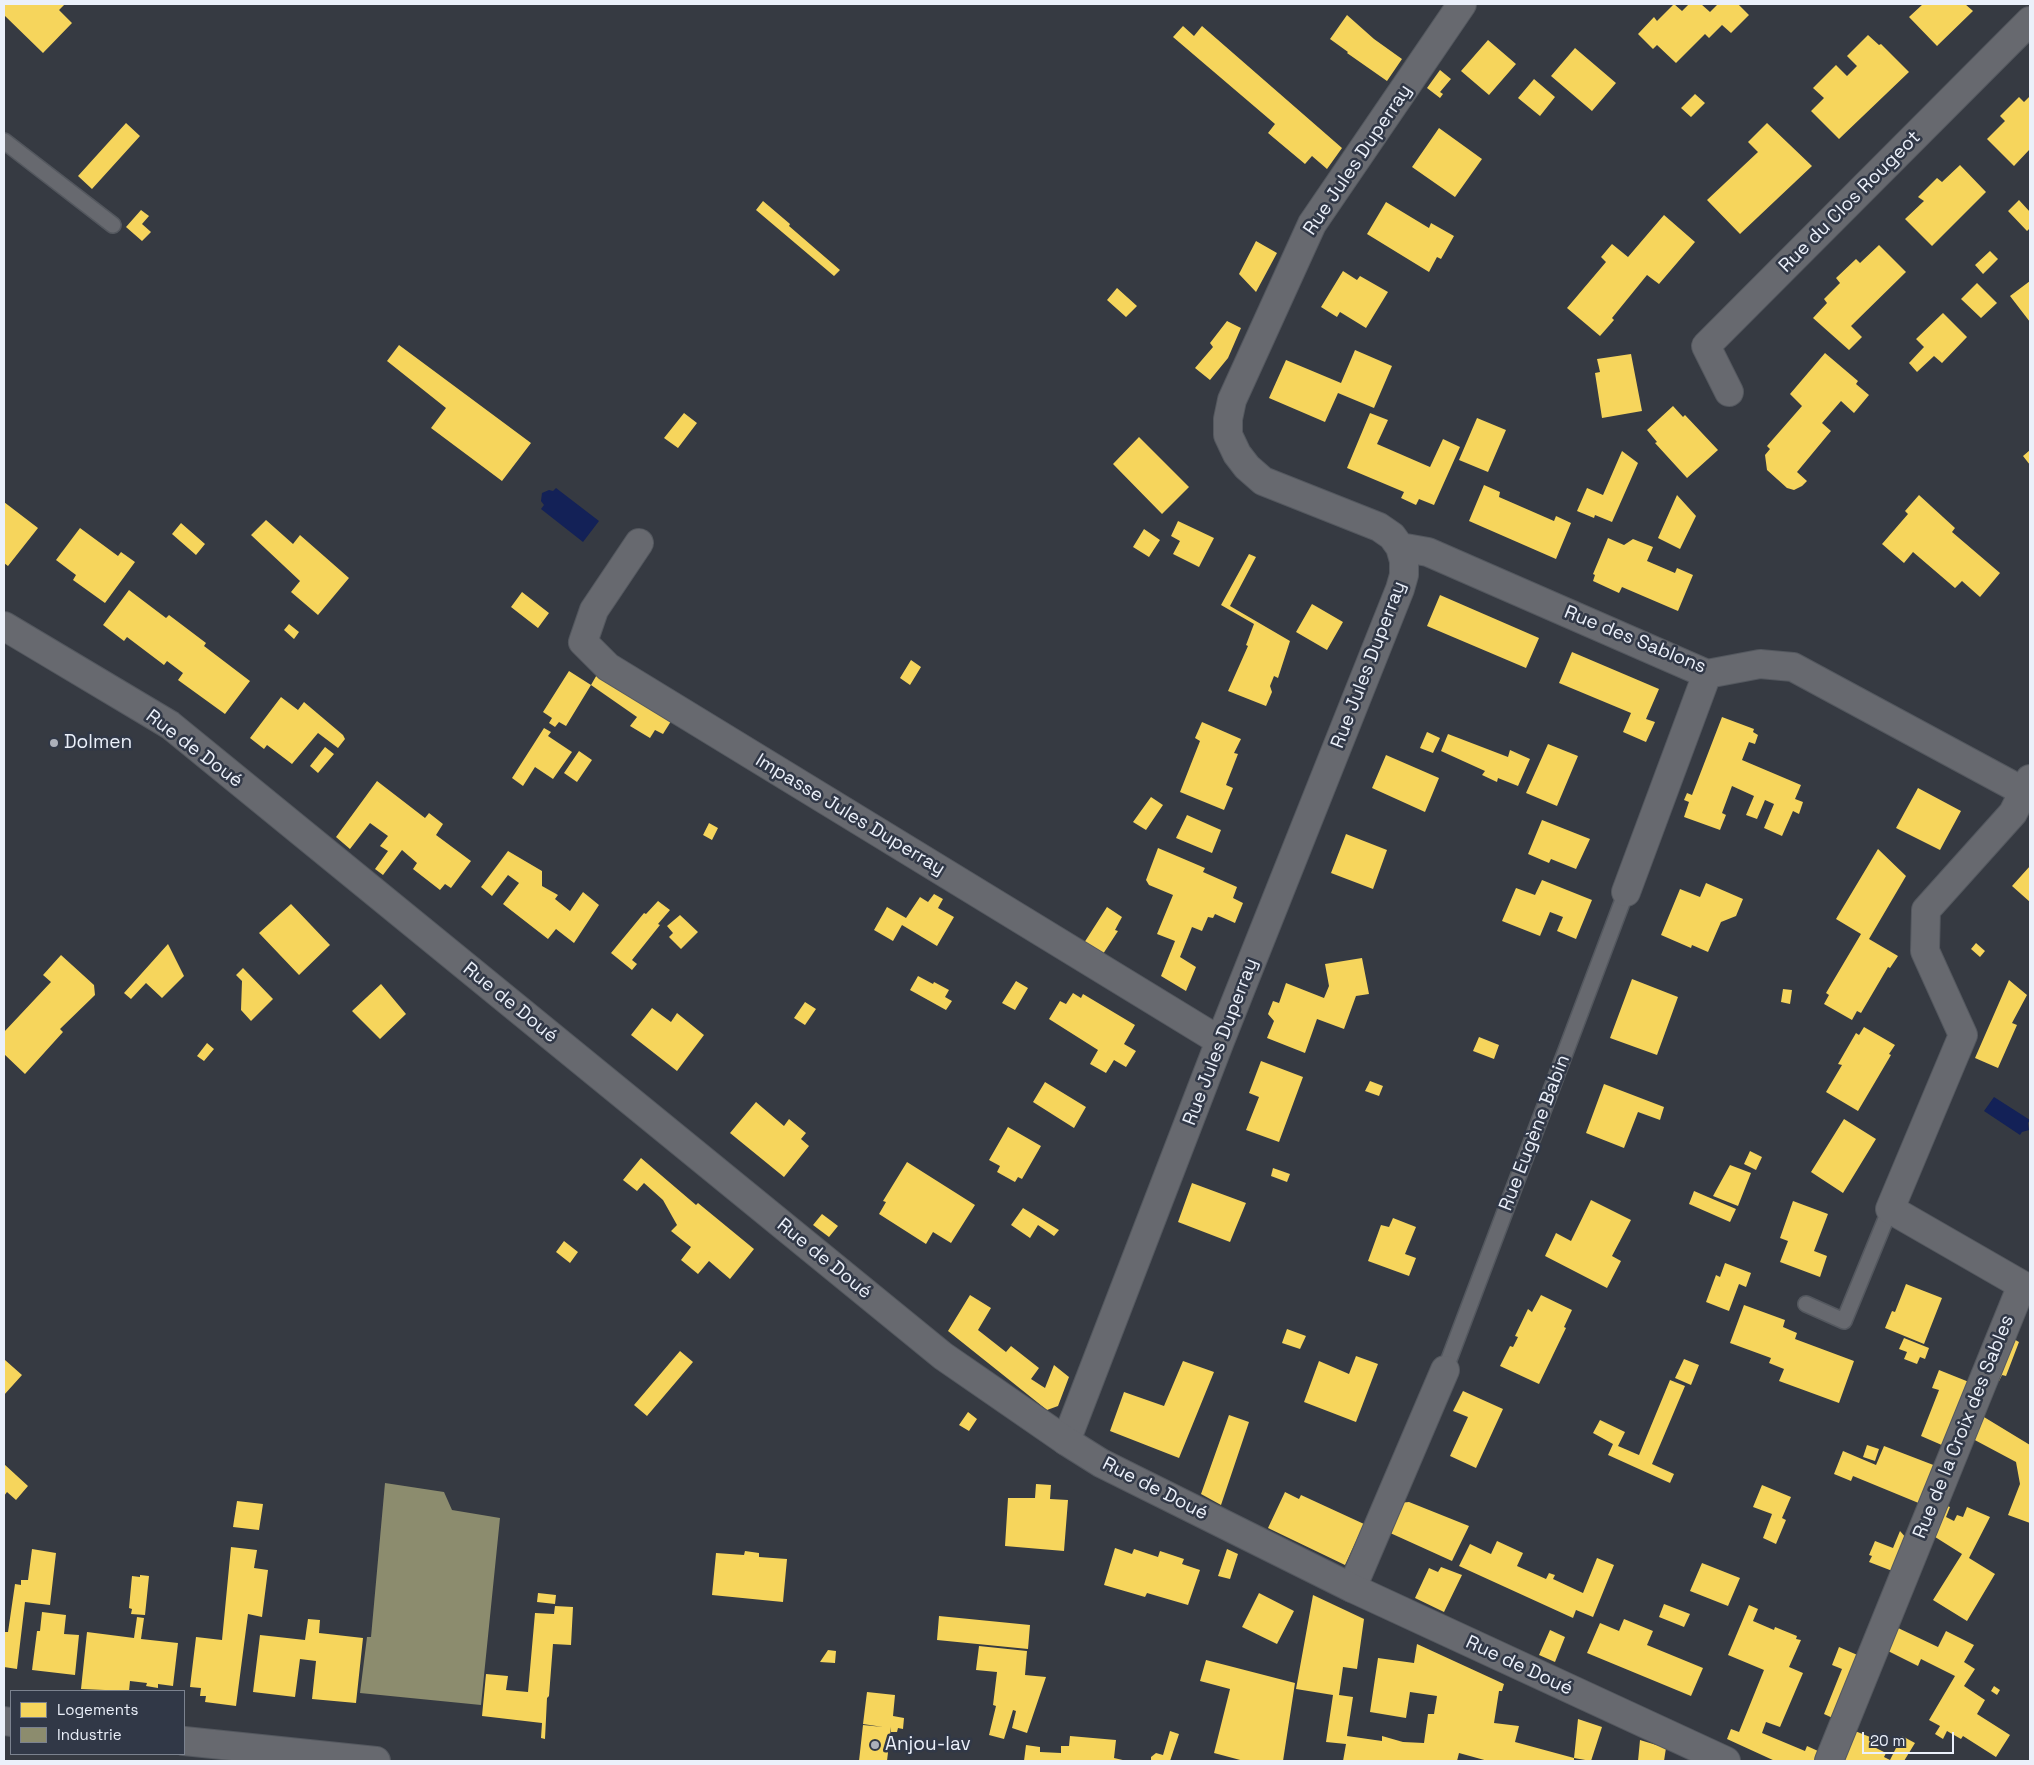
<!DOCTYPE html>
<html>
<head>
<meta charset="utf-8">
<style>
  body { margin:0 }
  #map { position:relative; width:2034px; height:1765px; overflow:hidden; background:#363a42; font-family:"Space Grotesk",sans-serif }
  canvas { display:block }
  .frame { position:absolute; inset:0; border:5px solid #ebf0fa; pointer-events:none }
  .legend { position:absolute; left:10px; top:1690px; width:175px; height:65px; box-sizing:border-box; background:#313847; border:1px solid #7b828f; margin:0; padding:6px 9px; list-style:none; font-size:15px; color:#ebf0fa }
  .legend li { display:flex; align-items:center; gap:10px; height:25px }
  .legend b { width:25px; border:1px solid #7b828f }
  .scale { position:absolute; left:1862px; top:1732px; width:92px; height:22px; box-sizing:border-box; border:2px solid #ebf0fa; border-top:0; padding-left:6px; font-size:15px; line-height:18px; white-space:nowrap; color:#ebf0fa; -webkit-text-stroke:4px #313847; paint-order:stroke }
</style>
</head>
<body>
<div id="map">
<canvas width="2034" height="1765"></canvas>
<div class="frame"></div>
<ul class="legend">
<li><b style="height:14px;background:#f6d55c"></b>Logements</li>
<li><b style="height:14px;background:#8c8c6e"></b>Industrie</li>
</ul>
<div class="scale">20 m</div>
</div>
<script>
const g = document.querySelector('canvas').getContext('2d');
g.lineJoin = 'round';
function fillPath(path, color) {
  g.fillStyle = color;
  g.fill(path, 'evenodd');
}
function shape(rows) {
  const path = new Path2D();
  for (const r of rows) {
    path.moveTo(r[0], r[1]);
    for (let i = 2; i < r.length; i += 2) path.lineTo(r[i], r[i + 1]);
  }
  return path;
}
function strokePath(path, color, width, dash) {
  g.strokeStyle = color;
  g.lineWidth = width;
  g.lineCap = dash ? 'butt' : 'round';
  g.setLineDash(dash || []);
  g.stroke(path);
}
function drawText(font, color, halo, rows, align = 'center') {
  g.font = font + ' "Space Grotesk",sans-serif';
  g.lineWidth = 5;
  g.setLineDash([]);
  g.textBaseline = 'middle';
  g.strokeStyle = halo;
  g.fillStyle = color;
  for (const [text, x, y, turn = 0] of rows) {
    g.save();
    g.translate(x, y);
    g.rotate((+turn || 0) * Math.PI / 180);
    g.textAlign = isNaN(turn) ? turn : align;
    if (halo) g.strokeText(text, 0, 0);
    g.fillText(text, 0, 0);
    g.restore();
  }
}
const water = shape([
  [556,488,599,521,583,542,541,509,544,505,541,501,542,493,549,490,553,491],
  [1994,1097,2030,1120,2028,1123,2029,1130,2022,1132,2020,1135,1984,1111]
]);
const homes = shape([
  [4,4,65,4,59,10,72,23,43,53,4,15],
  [1674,4,1682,11,1689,4,1701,4,1710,12,1718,4,1738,4,1749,15,1731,33,1722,25,1709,38,1705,34,1676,63,1657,45,1653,49,1638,34,1654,17,1657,21],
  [1923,4,1965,4,1973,11,1937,46,1909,17],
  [1347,15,1374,39,1402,59,1387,81,1347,53,1348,52,1330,39],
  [1183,26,1194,36,1202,26,1342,148,1327,169,1312,156,1305,164,1268,133,1275,124,1173,37],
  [1868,35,1879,45,1881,44,1909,72,1839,139,1811,111,1824,98,1813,88,1836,65,1847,76,1857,66,1847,56],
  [1488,40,1516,64,1489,95,1461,71],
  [1575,48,1616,83,1592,111,1551,76],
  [1440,70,1451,79,1440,92,1443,94,1440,98,1427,88],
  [1534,79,1555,97,1540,116,1518,98],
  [1695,94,1705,103,1691,117,1681,108],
  [2030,96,2030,149,2014,166,1987,139,2005,121,2000,116,2019,97,2024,102],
  [126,123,140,136,92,189,78,176],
  [1767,123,1812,166,1740,234,1707,200,1758,152,1748,142],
  [1439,128,1482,159,1455,197,1412,167],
  [1960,165,1986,192,1932,246,1905,219,1924,201,1918,197,1937,178,1942,182],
  [2019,200,2030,212,2030,228,2027,231,2008,211],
  [763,201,790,224,789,226,840,270,834,276,756,210],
  [1386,202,1429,228,1431,223,1454,236,1441,259,1437,257,1429,272,1367,234],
  [141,210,149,216,142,224,151,232,142,241,126,227],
  [1664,215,1695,242,1659,284,1647,275,1612,318,1614,320,1600,336,1567,308,1606,262,1601,257,1612,244,1628,257],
  [1256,241,1277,253,1256,292,1239,274],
  [1879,245,1906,272,1851,326,1862,337,1849,350,1813,318,1827,303,1824,299,1840,283,1836,278,1856,259,1860,263],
  [1990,251,1998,259,1983,274,1975,265],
  [1343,271,1357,280,1360,276,1388,292,1366,328,1340,312,1337,317,1321,307],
  [2030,281,2030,322,2010,296],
  [1977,283,1997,303,1981,318,1961,299],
  [1117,288,1137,306,1126,317,1107,300],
  [1943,313,1967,337,1942,363,1934,356,1917,372,1909,363,1924,347,1916,339],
  [1227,321,1241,328,1228,358,1210,380,1195,368,1213,347,1210,343],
  [399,345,531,443,502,481,431,428,446,408,387,361],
  [1355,350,1392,366,1374,408,1338,393,1325,422,1269,398,1286,360,1341,383],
  [1825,353,1858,381,1856,384,1869,395,1854,413,1841,401,1822,423,1831,431,1797,472,1807,481,1802,486,1794,490,1787,488,1767,470,1765,455,1770,449,1767,446,1802,406,1790,394],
  [1631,354,1642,411,1602,418,1595,373,1600,372,1597,359],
  [1673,406,1683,417,1685,415,1718,450,1687,478,1655,443,1657,442,1647,430],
  [684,413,697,423,678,448,664,438],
  [1370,413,1388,420,1377,444,1430,467,1443,439,1460,447,1434,505,1419,499,1416,505,1401,498,1404,492,1347,468],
  [1477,418,1506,430,1488,472,1459,460],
  [1139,437,1189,487,1162,514,1113,464],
  [2030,450,2030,465,2023,456],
  [1622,451,1638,463,1612,522,1595,515,1594,518,1577,511,1587,488,1603,495],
  [1484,485,1500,492,1499,497,1554,521,1556,516,1571,523,1556,559,1469,521],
  [1677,495,1696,516,1680,549,1658,538],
  [1919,495,1955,528,1952,532,2000,573,1980,597,1962,581,1955,588,1913,552,1904,563,1882,544,1908,514,1905,511],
  [4,502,38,528,8,566,4,563],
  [266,520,293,544,300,535,349,578,318,615,291,592,300,581,251,535],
  [1178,521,1214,538,1199,567,1173,554,1180,541,1171,536],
  [181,523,205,544,196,555,172,534],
  [80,528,118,556,121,552,135,562,105,603,73,580,76,575,56,560],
  [1144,529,1160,540,1149,557,1133,547],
  [1608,538,1624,545,1633,539,1653,547,1647,561,1675,573,1677,568,1693,575,1678,611,1622,587,1619,593,1593,581,1595,575,1593,574],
  [1249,554,1256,557,1230,606,1290,641,1278,678,1274,676,1270,686,1272,692,1266,706,1228,691,1248,646,1246,645,1254,624,1221,605],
  [129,590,166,618,169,615,206,643,204,646,250,681,225,714,178,680,183,673,167,661,164,665,127,637,124,641,103,625],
  [522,592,549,613,538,628,511,607],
  [1440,595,1539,638,1526,668,1427,626],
  [1312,604,1343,622,1327,650,1296,632],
  [289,624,299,632,294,639,284,630],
  [1572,652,1659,689,1646,719,1655,722,1646,742,1623,732,1631,713,1559,683],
  [911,660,921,667,910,685,900,678],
  [569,671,591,685,566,726,559,722,555,727,549,723,552,718,543,712],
  [599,671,673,718,663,734,655,730,650,738,630,726,637,717,591,685],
  [281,697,298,710,304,702,343,735,345,739,338,748,318,733,292,764,267,745,264,749,250,738],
  [1722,717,1754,729,1753,732,1758,735,1755,744,1749,742,1742,760,1801,785,1795,799,1803,802,1799,814,1793,811,1782,836,1764,828,1774,804,1765,800,1757,819,1746,815,1754,796,1732,786,1722,813,1726,815,1720,830,1684,817,1689,802,1684,800,1687,793,1692,795],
  [1202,722,1241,739,1234,753,1238,754,1226,785,1233,788,1224,810,1180,792,1200,741,1195,738],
  [544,728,551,732,548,736,572,752,553,779,535,767,523,786,512,778],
  [1427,732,1440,738,1433,753,1420,748],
  [1448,734,1508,757,1510,750,1530,759,1518,786,1498,778,1497,782,1482,775,1485,771,1441,751],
  [1548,744,1578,756,1557,806,1526,793],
  [325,747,334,754,318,773,310,766],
  [579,751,592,760,577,782,564,773],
  [1386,755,1439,778,1425,812,1372,788],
  [377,781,425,818,429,813,443,824,436,835,471,861,451,888,445,884,440,890,413,869,417,863,402,850,383,875,375,869,388,851,380,846,388,836,370,823,350,849,336,837],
  [1918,788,1961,811,1940,850,1896,828],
  [1151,797,1163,805,1146,830,1133,822],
  [1187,815,1221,830,1212,853,1176,838],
  [1542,820,1590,839,1576,869,1551,859,1549,863,1528,854],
  [709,823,718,828,712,840,703,835],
  [1346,834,1387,850,1373,889,1331,873],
  [1158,848,1205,868,1203,872,1237,887,1233,898,1243,903,1235,923,1215,914,1213,918,1208,917,1202,931,1192,927,1180,957,1196,967,1186,991,1161,976,1175,941,1157,934,1173,895,1149,885,1146,880],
  [1878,849,1906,876,1869,939,1898,956,1890,968,1888,967,1861,1013,1857,1011,1852,1020,1824,1004,1829,995,1826,993,1861,934,1836,919],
  [508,851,542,871,542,886,558,895,555,899,570,911,583,892,599,905,574,943,556,929,548,939,503,904,519,883,508,875,492,896,481,887],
  [2030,866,2030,902,2012,886],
  [1542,880,1592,900,1576,939,1557,931,1563,917,1550,912,1540,936,1502,921,1516,888,1535,895],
  [1706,883,1743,899,1736,916,1721,922,1708,952,1692,945,1691,948,1661,935,1680,889,1700,897],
  [934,894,943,899,938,908,954,917,937,946,902,925,893,941,874,930,887,907,906,918,920,897,928,902],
  [658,901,670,910,658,924,660,925,632,960,637,964,632,970,611,953,644,913,646,914],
  [291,904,330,945,299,975,259,933],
  [1107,907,1122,917,1115,930,1118,931,1103,954,1084,943],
  [680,915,698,932,681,949,669,937,673,933,667,926],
  [1976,943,1985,951,1980,957,1971,949],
  [168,944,184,976,162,998,146,983,131,999,124,993],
  [61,955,94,985,95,995,60,1029,63,1032,25,1074,4,1054,4,1032,51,982,43,975],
  [1362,958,1369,994,1356,996,1344,1029,1317,1019,1305,1053,1267,1038,1274,1021,1268,1014,1273,1001,1279,1003,1286,983,1324,998,1329,986,1325,964],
  [243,968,273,999,251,1021,241,1010,242,981,236,975],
  [918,976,933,984,934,982,949,990,945,997,952,1001,946,1010,910,990],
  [1632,979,1678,997,1657,1055,1610,1038],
  [2009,980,2027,995,2012,1023,2017,1025,1998,1068,1975,1058],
  [1016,981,1028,988,1015,1010,1002,1003],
  [381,984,406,1014,380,1039,352,1011],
  [1783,989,1792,990,1790,1004,1781,1002],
  [1073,993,1081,998,1083,994,1135,1025,1124,1044,1136,1051,1126,1067,1114,1060,1106,1073,1090,1064,1098,1050,1049,1019,1060,1001,1066,1004],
  [805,1002,816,1009,805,1025,794,1018],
  [652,1008,671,1022,677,1013,704,1035,677,1071,631,1035],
  [1864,1027,1895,1045,1889,1054,1891,1055,1858,1111,1826,1092,1842,1065,1838,1064,1856,1033,1859,1035],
  [1479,1037,1499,1045,1494,1059,1473,1051],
  [207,1043,214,1049,204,1061,197,1056],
  [1261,1061,1303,1077,1279,1142,1246,1130,1259,1097,1249,1093],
  [1370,1081,1383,1086,1379,1096,1365,1091],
  [1045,1082,1086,1107,1074,1128,1033,1102],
  [1604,1084,1664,1107,1660,1120,1638,1112,1624,1148,1586,1133],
  [756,1102,784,1126,789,1119,806,1133,801,1139,809,1146,784,1177,730,1133],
  [1844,1119,1876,1139,1843,1193,1811,1172],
  [1008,1127,1041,1146,1022,1179,1018,1177,1015,1182,997,1172,1000,1166,989,1160],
  [1750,1151,1762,1157,1756,1170,1744,1164],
  [641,1158,696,1205,698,1203,754,1249,730,1279,709,1261,698,1274,681,1260,691,1247,671,1231,677,1225,663,1200,644,1183,637,1191,623,1180],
  [907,1162,975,1205,951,1243,933,1232,926,1244,879,1214,886,1202,883,1201],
  [1730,1165,1751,1173,1738,1206,1713,1196],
  [1273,1168,1290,1174,1287,1182,1271,1176],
  [1192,1183,1246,1203,1230,1242,1178,1222],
  [1694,1191,1736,1209,1730,1222,1689,1204],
  [1591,1200,1631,1220,1612,1256,1621,1261,1607,1288,1545,1256,1556,1233,1571,1241],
  [1793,1201,1828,1214,1814,1251,1827,1256,1820,1277,1780,1262,1788,1241,1780,1238],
  [1023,1208,1059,1230,1054,1236,1038,1225,1030,1238,1011,1225],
  [822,1214,838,1226,829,1237,813,1225],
  [1393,1218,1416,1227,1405,1254,1416,1258,1409,1276,1368,1261,1381,1225,1389,1227],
  [564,1241,578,1252,570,1263,556,1252],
  [1725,1263,1751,1273,1746,1287,1739,1284,1729,1311,1706,1302,1716,1275,1720,1277],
  [1906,1284,1942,1298,1924,1344,1885,1328,1892,1311,1895,1312],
  [970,1295,991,1308,978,1330,1006,1352,1011,1346,1039,1368,1031,1379,1045,1388,1054,1365,1069,1377,1058,1406,1047,1410,948,1331],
  [1541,1295,1572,1310,1564,1327,1566,1328,1539,1384,1500,1366,1510,1346,1513,1347,1518,1337,1515,1336,1528,1309,1532,1312],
  [1744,1305,1785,1320,1783,1327,1797,1333,1795,1339,1854,1361,1839,1403,1779,1381,1784,1369,1769,1363,1771,1358,1730,1343],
  [1287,1329,1306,1336,1300,1349,1282,1343],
  [2010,1337,2019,1342,2006,1376,2002,1375,1999,1381,1994,1379],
  [1904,1338,1929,1348,1925,1359,1920,1357,1917,1364,1904,1359,1907,1352,1899,1349],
  [680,1351,693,1362,647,1416,634,1405],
  [1356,1356,1378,1364,1356,1422,1304,1402,1319,1361,1349,1374],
  [1684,1359,1699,1365,1691,1385,1675,1378],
  [5,1360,22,1375,4,1395,4,1362],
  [1183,1361,1214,1372,1179,1458,1110,1431,1124,1392,1164,1406],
  [1939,1370,1969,1382,1944,1446,1921,1436,1939,1390,1932,1388],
  [1670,1380,1685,1386,1652,1464,1674,1474,1670,1483,1608,1455,1613,1444,1593,1433,1600,1420,1625,1432,1618,1446,1639,1455],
  [1463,1391,1503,1409,1476,1468,1450,1456,1468,1417,1453,1411],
  [968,1412,977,1419,969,1431,959,1425],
  [1979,1414,2030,1445,2030,1523,2008,1515,2020,1484,2016,1462,1971,1438],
  [1229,1415,1249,1422,1221,1505,1201,1494],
  [1867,1445,1879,1449,1875,1461,1863,1457],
  [1884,1446,1936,1466,1921,1504,1853,1476,1851,1481,1834,1474,1843,1451,1876,1465],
  [4,1464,28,1486,16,1500,7,1492,4,1496],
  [1036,1484,1051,1485,1050,1499,1068,1500,1064,1551,1005,1546,1008,1498,1035,1498],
  [1762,1485,1791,1497,1782,1518,1786,1520,1776,1544,1763,1538,1772,1514,1753,1507],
  [1285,1492,1299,1499,1301,1495,1364,1524,1345,1565,1268,1528],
  [237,1501,263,1504,259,1530,233,1527],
  [1409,1502,1469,1526,1452,1561,1388,1532,1398,1503],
  [1944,1505,1950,1507,1946,1517,1954,1521,1957,1515,1963,1517,1967,1507,1990,1517,1969,1558,1995,1574,1967,1621,1933,1600,1962,1554,1932,1535],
  [1900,1531,1907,1539,1895,1572,1869,1562,1872,1556,1869,1555,1875,1541,1893,1548],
  [1497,1541,1523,1553,1517,1566,1546,1579,1549,1573,1555,1575,1553,1579,1583,1593,1597,1558,1614,1565,1593,1617,1576,1610,1573,1618,1459,1566,1470,1544,1491,1554],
  [231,1547,257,1550,254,1568,268,1570,262,1617,248,1614,236,1706,205,1702,206,1696,200,1696,201,1688,190,1687,196,1637,222,1640],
  [1115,1548,1132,1554,1134,1549,1158,1557,1160,1551,1184,1559,1182,1564,1200,1570,1188,1605,1147,1593,1145,1597,1104,1585],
  [32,1549,56,1553,50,1605,25,1602,17,1669,4,1667,4,1632,8,1632,15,1584,21,1585,21,1580,28,1580],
  [1227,1549,1238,1554,1230,1579,1218,1576],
  [745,1551,759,1553,759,1557,787,1559,783,1602,712,1595,716,1553,744,1555],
  [1702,1563,1740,1578,1728,1606,1690,1591],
  [1441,1567,1462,1575,1444,1612,1415,1598,1429,1568,1438,1572],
  [140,1575,149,1576,145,1615,131,1614,132,1609,129,1608,132,1576,140,1577],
  [538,1593,556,1595,555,1604,537,1602],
  [1259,1593,1294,1611,1277,1644,1242,1627],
  [1313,1595,1364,1619,1357,1669,1343,1667,1339,1695,1353,1697,1347,1736,1382,1741,1382,1736,1403,1742,1424,1743,1428,1714,1434,1714,1437,1696,1410,1692,1406,1718,1370,1712,1378,1658,1414,1663,1417,1644,1504,1684,1502,1691,1499,1691,1494,1723,1519,1726,1515,1742,1574,1758,1574,1761,1488,1761,1459,1753,1457,1761,1343,1761,1346,1744,1326,1742,1333,1695,1296,1689],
  [1664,1604,1690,1614,1684,1627,1659,1617],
  [1749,1605,1758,1609,1753,1621,1774,1630,1775,1627,1797,1636,1796,1639,1801,1640,1789,1667,1803,1673,1780,1727,1766,1722,1762,1733,1805,1751,1807,1746,1818,1751,1820,1746,1821,1761,1775,1761,1727,1739,1731,1729,1739,1732,1764,1670,1728,1655],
  [555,1606,573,1607,571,1645,553,1644,549,1696,547,1698,545,1739,541,1738,542,1723,482,1716,486,1674,508,1676,506,1690,528,1692,535,1613,554,1614],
  [42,1612,66,1615,64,1634,79,1635,75,1675,32,1670,37,1631,40,1631],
  [939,1616,1030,1625,1028,1649,937,1640],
  [137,1617,144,1618,141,1639,178,1643,173,1686,158,1684,158,1688,146,1686,147,1683,130,1681,129,1691,81,1689,87,1632,134,1638],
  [308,1619,320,1620,319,1633,363,1638,356,1703,312,1699,316,1661,300,1659,295,1697,253,1692,260,1635,305,1640],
  [1624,1619,1653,1631,1647,1645,1703,1668,1691,1696,1587,1653,1600,1623,1619,1631],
  [1896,1627,1938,1647,1946,1631,1974,1645,1964,1662,1975,1669,1964,1686,1985,1700,1977,1714,2010,1735,1996,1757,1963,1736,1961,1739,1947,1731,1943,1739,1935,1734,1940,1726,1929,1720,1955,1676,1921,1659,1918,1666,1886,1650],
  [1550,1630,1565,1637,1555,1662,1539,1655],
  [979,1646,1027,1651,1025,1675,1046,1677,1027,1733,1012,1728,1016,1711,1013,1710,1004,1739,989,1735,996,1706,993,1705,997,1672,976,1670],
  [1839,1647,1862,1657,1837,1720,1824,1714,1842,1669,1832,1665],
  [828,1650,836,1651,835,1663,820,1662],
  [1206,1660,1295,1683,1283,1761,1244,1761,1214,1753,1230,1689,1200,1681],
  [1994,1686,2000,1690,1997,1695,1991,1691],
  [867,1692,895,1695,893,1716,904,1718,903,1729,898,1728,897,1732,891,1732,891,1727,887,1761,859,1761,863,1725,883,1727,863,1724],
  [1578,1719,1602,1727,1591,1761,1574,1758],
  [1170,1731,1179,1734,1170,1761,1151,1761,1151,1757,1156,1753,1163,1755],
  [1855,1731,1880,1741,1876,1748,1886,1753,1884,1757,1890,1760,1902,1736,1915,1743,1904,1761,1843,1761],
  [1070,1736,1116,1740,1114,1758,1127,1761,1024,1761,1026,1745,1040,1747,1040,1752,1061,1753,1061,1746,1069,1746],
  [1640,1740,1666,1748,1664,1761,1638,1761]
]);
const industry = shape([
  [385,1483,444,1492,452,1510,500,1518,481,1705,360,1693,367,1637,371,1637]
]);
const lane = shape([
  [4,141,113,225],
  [1806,1304,1844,1321,1890,1209],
  [1445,1370,1626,892]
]);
const street = shape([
  [1729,392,1706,346,2030,21],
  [639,543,594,610,583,642,608,667,1220,1041],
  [1400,547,1428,552,1707,674,1760,664,1793,667,2030,795],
  [1626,892,1707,674],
  [1066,1441,1220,1041,1400,589,1404,575,1404,561,1400,547,1392,536,1379,527,1263,481,1247,467,1237,454,1228,435,1228,419,1232,400,1312,224,1462,4],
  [1352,1588,1445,1370],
  [1829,1761,2022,1285,1890,1209,1963,1035,1925,951,1926,910,2013,813,2030,779]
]);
const secondary = shape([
  [4,626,170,725,943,1356,1066,1441,1101,1463,1352,1588,1726,1761],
  [4,1721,11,1722],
  [184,1741,376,1761]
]);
const markers = [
  [54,743,5,"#acb0ba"],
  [875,1745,5,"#acb0ba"]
];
const streetNames = [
  ["Rue Jules Duperray",1358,160,-56],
  ["Rue du Clos Rougeot",1850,202,-45],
  ["Rue des Sablons",1635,640,22],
  ["Rue Jules Duperray",1369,665,-69],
  ["Rue de Doué",194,749,37],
  ["Impasse Jules Duperray",850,815,31],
  ["Rue de Doué",510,1003,39],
  ["Rue Jules Duperray",1221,1042,-69],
  ["Rue Eugène Babin",1535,1133,-69],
  ["Rue de Doué",824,1259,39],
  ["Rue de la Croix des Sables",1964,1427,-68],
  ["Rue de Doué",1155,1489,27],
  ["Rue de Doué",1519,1666,25]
];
const poiNames = [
  ["Dolmen",64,743],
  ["Anjou-lav",885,1745]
];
fillPath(water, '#132157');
fillPath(homes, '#f6d55c');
fillPath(industry, '#8c8c6e');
strokePath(lane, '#54585f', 18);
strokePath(street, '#54585f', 30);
strokePath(secondary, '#54585f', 30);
strokePath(lane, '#67696f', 15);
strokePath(street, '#67696f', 28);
strokePath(secondary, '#67696f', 28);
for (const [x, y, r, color] of markers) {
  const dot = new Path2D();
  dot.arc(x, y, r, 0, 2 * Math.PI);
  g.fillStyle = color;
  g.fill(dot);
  strokePath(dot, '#313847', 2);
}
drawText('19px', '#ebf0fa', '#313847', streetNames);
drawText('19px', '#ebf0fa', '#313847', poiNames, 'left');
</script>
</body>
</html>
